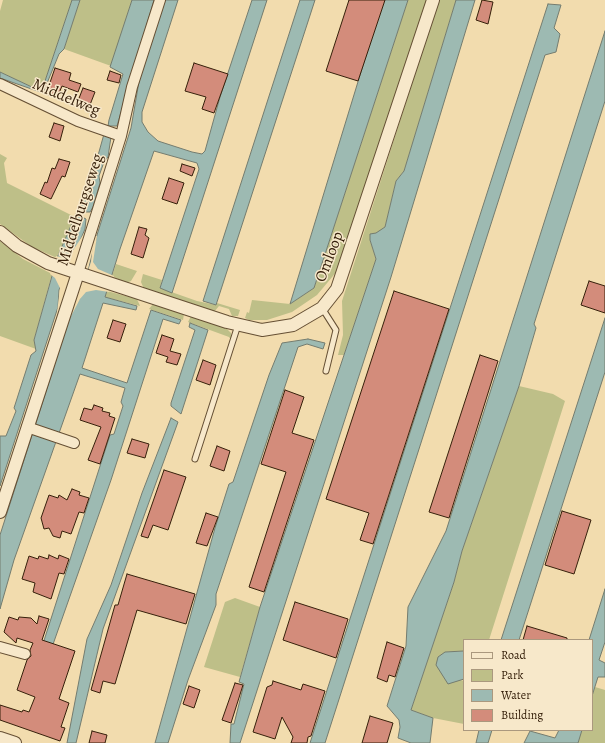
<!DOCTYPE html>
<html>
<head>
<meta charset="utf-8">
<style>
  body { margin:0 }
  #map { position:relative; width:605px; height:743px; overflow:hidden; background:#f2dcae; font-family:Alegreya,serif }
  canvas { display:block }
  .legend { position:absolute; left:463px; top:639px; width:130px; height:92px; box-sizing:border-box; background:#f7e8ca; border:1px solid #aa987e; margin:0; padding:5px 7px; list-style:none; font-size:12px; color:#36200b }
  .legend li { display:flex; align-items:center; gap:8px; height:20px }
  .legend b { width:20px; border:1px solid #aa987e }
</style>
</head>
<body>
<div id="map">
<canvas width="605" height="743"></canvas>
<ul class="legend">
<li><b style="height:5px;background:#f7e8ca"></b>Road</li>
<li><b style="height:11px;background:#bebf88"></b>Park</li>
<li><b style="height:11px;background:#9dbab2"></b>Water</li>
<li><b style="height:11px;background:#d38c7b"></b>Building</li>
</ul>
</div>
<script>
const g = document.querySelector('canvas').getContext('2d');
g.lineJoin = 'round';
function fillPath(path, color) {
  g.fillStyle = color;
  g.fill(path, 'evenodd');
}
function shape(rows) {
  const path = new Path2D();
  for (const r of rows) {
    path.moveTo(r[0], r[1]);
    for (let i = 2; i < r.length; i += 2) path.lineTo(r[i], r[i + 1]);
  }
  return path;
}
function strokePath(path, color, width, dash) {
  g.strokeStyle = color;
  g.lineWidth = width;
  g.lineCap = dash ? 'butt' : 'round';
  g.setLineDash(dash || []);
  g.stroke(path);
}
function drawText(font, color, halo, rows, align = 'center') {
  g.font = font + ' Alegreya,serif';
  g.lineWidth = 3;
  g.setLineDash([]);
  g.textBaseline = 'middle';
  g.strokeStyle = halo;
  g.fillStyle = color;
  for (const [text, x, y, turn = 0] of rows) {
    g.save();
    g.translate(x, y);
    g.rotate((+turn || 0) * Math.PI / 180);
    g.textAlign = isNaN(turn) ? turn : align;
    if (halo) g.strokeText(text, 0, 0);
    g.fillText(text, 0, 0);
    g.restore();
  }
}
const green = shape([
  [3,0,72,0,42,90,34,88,0,72,0,11],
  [80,0,132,0,111,66,64,49],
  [408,0,427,0,338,270,317,295,292,312,267,320,249,320,245,318,247,312,249,313,252,300,290,304,314,288],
  [439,0,456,0,404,171,396,181,385,227,370,240,376,259,344,355,338,355,343,335,342,301],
  [0,154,7,158,4,163,7,183,75,217,57,258,32,247,0,224],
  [0,241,23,259,52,274,34,340,36,349,0,336],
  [116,264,137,271,131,281,126,283,112,276],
  [143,274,162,280,160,288,197,301,216,305,217,303,240,310,238,316,232,316,229,309,219,306,214,312,144,289,141,282],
  [107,291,137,299,140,306,105,297],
  [153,304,184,314,183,320,149,309],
  [191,316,227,329,231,333,231,340,229,337,188,322],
  [519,386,553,394,565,401,489,640,464,640,464,651,445,652,462,681,464,679,464,724,433,718,411,710,454,582,462,551],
  [235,598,260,607,240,677,204,667,225,602],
  [595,687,605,690,605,743,578,743,582,730,592,730,592,696]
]);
const water = shape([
  [72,0,80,0,64,49,59,54,43,93,0,78,0,72,34,88,42,90,72,0],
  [132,0,154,0,117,126,108,126,109,120,123,74,110,67,132,0],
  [165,0,178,0,142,112,142,122,148,132,158,141,192,152,202,154,205,151,220,97,252,0,267,0,172,293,160,288,199,169,197,163,154,151,120,249,105,297,137,306,136,310,103,303,82,368,127,383,151,310,181,320,179,324,163,319,111,480,39,684,40,653,110,435,114,434,123,406,121,402,125,388,80,374,14,560,0,609,0,535,72,310,82,295,97,235,131,128,141,70,165,0],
  [300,0,315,0,216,305,203,301,300,0],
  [383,0,408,0,314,288,290,304,383,0],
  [456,0,475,0,391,277,240,743,230,743,231,724,234,724,244,684,239,682,260,607,376,259,370,240,370,234,376,233,385,227,396,181,404,171,456,0],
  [548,4,561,5,554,28,560,34,556,52,545,55,325,743,310,743,548,4],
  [605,31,605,101,534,324,536,328,519,386,462,551,454,582,411,710,433,718,430,743,411,743,398,738,400,727,399,720,387,706,406,646,408,607,446,531,605,31],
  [104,134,111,137,108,157,104,162,99,176,100,183,93,207,90,212,85,212,81,209,81,202,92,177,104,134],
  [76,214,86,219,85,229,59,290,58,307,0,486,0,436,6,436,16,411,14,408,31,355,36,351,34,340,57,258,76,214],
  [605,318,605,372,519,640,501,640,605,318],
  [190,323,208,330,181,414,171,406,171,403,195,330,189,327,190,323],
  [308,339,325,343,323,349,307,344,298,347,216,594,216,605,188,680,168,743,155,743,215,528,229,484,233,482,269,375,282,343,308,339],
  [171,418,178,422,103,629,76,743,67,743,87,639,111,585,142,493,171,418],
  [605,589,605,642,599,660,605,663,605,677,598,677,592,696,592,640,589,640,605,589],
  [464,651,464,679,448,684,436,665,438,657,445,652,464,651],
  [479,730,492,730,488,743,476,743,479,730],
  [559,730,582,730,578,743,524,743,530,731,555,738,559,730]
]);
const pier = shape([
  [85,232,61,290,60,307,57,313,60,288,55,278,50,274,56,256,64,258,70,255],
  [94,235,97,236,93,262,98,269,114,276,109,292,96,290,86,292,80,299,70,318,70,309,80,294,91,262]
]);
const building = shape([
  [349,0,385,0,358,81,326,71,349,0],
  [482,0,493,2,488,24,476,20,482,0],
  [194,63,228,74,214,113,202,109,206,97,185,91,194,63],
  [55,68,71,73,69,80,81,84,78,92,62,86,57,98,46,94,55,68],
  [110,71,121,75,119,83,107,80,110,71],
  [83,88,95,92,88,110,76,106,83,88],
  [54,123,64,126,60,141,49,137,54,123],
  [59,159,70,162,65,177,62,176,51,199,40,194,45,182,47,183,52,168,55,169,59,159],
  [182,164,195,168,192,176,180,171,182,164],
  [169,178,184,183,177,204,162,199,169,178],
  [139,227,147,229,145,235,149,238,143,258,131,254,139,227],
  [589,281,605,286,605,313,581,305,589,281],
  [394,291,449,309,373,544,360,540,369,513,326,499,394,291],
  [113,320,126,324,120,342,107,338,113,320],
  [162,335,174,339,170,351,181,354,177,365,166,362,168,357,156,353,162,335],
  [480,355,498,361,449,518,429,512,480,355],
  [203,360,216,365,210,385,196,380,203,360],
  [285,390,304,397,292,433,314,440,264,592,249,587,286,472,261,464,285,390],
  [94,405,103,408,102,411,110,413,109,416,115,418,100,464,88,460,101,427,80,420,84,408,92,410,94,405],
  [132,439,149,444,145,458,127,453,132,439],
  [217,446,230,451,224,471,210,466,217,446],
  [164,470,186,477,168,530,153,525,148,538,141,536,164,470],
  [72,489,80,492,79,495,89,498,84,513,79,512,71,534,62,531,60,538,53,536,49,528,44,529,41,518,49,495,58,498,59,495,67,500,72,489],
  [562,511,591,520,574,574,545,565,562,511],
  [206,513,218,517,207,546,196,543,206,513],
  [49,555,58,559,59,555,69,559,64,574,59,573,51,599,33,592,35,583,22,579,29,556,38,559,39,556,48,559,49,555],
  [127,574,195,594,186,624,137,610,115,684,103,681,100,693,91,690,115,605,118,605,127,574],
  [295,602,348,619,336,658,283,640,295,602],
  [39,616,49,619,42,640,75,651,59,699,69,703,61,727,65,728,60,741,0,720,0,705,22,712,23,710,29,712,35,697,17,690,27,660,31,656,30,650,33,643,17,638,16,643,4,632,9,617,18,620,19,617,31,618,37,624,39,616],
  [527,626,567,638,567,640,523,640,527,626],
  [387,642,404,648,395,677,389,675,387,682,377,678,387,642],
  [273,681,301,690,303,684,325,691,311,736,308,737,307,743,291,743,293,737,282,717,275,739,253,732,267,687,272,685,273,681],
  [235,683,243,685,231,723,222,720,235,683],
  [189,686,200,690,194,708,183,704,189,686],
  [370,716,393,723,387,743,362,743,370,716],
  [92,731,107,735,105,743,89,743,92,731]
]);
const service = shape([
  [322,308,336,330,326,371],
  [195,459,238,325]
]);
const minor = shape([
  [0,84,78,121,121,136],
  [78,273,121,136,132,87,160,0],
  [27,427,74,443],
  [0,647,25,654]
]);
const tertiary = shape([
  [0,232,17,246,48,263,227,322,262,330,293,325,322,308,337,289,433,0],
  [0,512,78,273],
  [0,738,15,743]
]);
const streetNames = [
  ["Middelweg",66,98,23],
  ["Middelburgseweg",81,210,-72],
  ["Omloop",330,257,-69]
];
fillPath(green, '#bebf88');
fillPath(water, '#9dbab2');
strokePath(water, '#747c6f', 1);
fillPath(pier, '#f2dcae');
fillPath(building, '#d38c7b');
strokePath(building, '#36200b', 1);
strokePath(service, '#654f34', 7);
strokePath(minor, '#654f34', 12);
strokePath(tertiary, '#654f34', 14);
strokePath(service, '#f7e8ca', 5);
strokePath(minor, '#f7e8ca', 10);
strokePath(tertiary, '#f7e8ca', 12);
drawText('16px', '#36200b', '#f7e8ca', streetNames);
</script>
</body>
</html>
